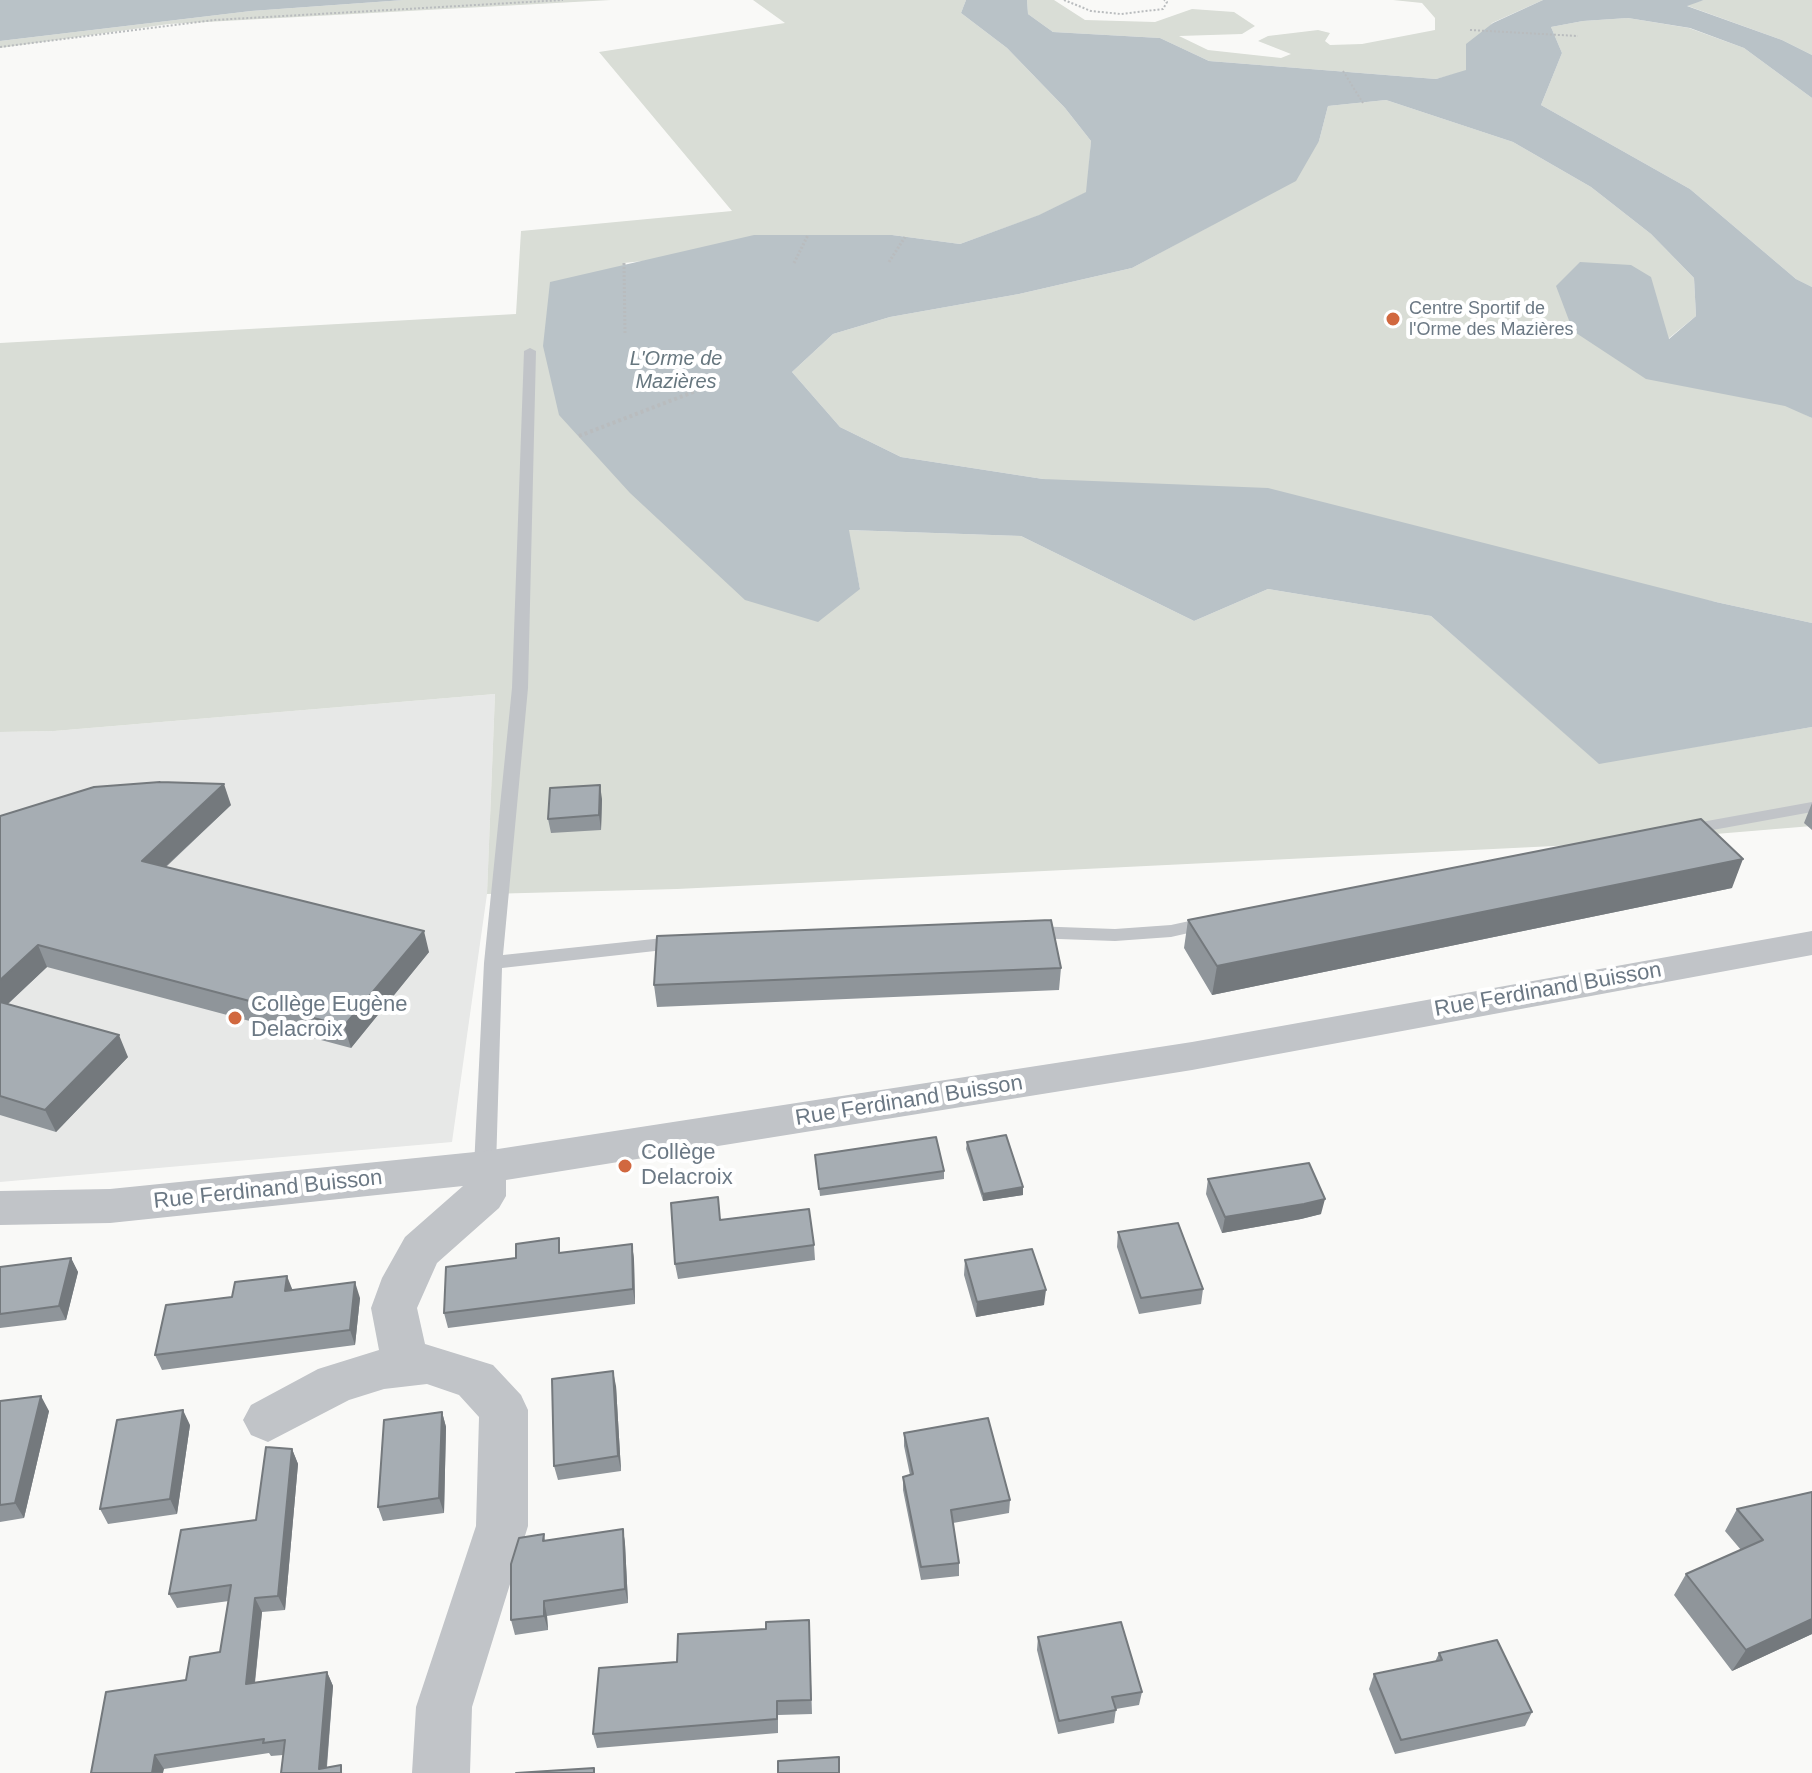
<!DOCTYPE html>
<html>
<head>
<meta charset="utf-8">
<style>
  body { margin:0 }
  canvas { display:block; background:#f9f9f7 }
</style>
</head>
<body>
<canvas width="1812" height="1773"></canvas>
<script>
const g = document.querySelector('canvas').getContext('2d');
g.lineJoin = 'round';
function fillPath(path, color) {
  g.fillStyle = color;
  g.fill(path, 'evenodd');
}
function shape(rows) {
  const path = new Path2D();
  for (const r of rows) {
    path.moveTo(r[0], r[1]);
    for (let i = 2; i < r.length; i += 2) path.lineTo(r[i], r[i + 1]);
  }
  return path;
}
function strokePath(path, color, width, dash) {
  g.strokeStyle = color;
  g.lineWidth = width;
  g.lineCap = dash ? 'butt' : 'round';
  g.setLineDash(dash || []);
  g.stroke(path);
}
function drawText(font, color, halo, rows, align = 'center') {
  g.font = font + ' Arial,sans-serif';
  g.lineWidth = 8;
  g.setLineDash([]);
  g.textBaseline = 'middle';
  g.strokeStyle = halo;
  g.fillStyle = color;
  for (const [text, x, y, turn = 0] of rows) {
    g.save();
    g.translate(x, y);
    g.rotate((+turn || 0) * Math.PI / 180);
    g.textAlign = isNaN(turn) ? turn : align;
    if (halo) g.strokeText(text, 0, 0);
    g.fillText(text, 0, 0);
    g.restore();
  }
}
const built = shape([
  [495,694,487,894,452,1142,0,1182,0,732,54,731]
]);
const green = shape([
  [404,0,611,0,169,24,0,48,0,41,251,11],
  [753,0,966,0,961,13,1007,48,1065,108,1091,141,1087,192,1040,215,960,244,892,235,624,263,860,589,848,530,1021,536,1194,621,1268,589,1431,616,1599,763,1812,727,1812,826,1595,844,677,889,487,894,495,694,54,731,0,732,0,343,516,314,521,231,732,211,599,52,785,23],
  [1027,0,1054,0,1085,20,1155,22,1192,9,1234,12,1255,26,1242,34,1179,36,1208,50,1281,58,1291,54,1258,41,1268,36,1318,30,1330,33,1325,41,1330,45,1362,44,1435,30,1435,18,1422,3,1393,0,1543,0,1492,23,1466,71,1436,79,1209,61,1160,38,1053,32,1028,14],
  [1704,0,1812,0,1812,55,1782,40,1685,5],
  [1628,18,1689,28,1744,48,1812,98,1812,287,1796,279,1690,189,1541,105,1562,53,1551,27,1583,21],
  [1386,100,1513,142,1591,187,1651,234,1694,278,1696,316,1668,339,1556,286,1812,418,1812,623,1716,602,1043,479,901,457,840,427,792,372,833,334,890,317,1019,294,1132,268,1212,225,1319,141,1328,106]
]);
const water = shape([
  [0,0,404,0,251,11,0,41],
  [966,0,1027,0,1028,14,1053,32,1160,38,1209,61,1436,79,1466,70,1466,44,1493,23,1543,0,1704,0,1687,6,1782,40,1812,55,1812,98,1744,48,1690,28,1628,18,1583,21,1551,27,1562,53,1541,105,1690,189,1796,279,1812,287,1812,418,1785,406,1646,379,1573,331,1556,286,1580,262,1631,265,1651,277,1669,339,1696,316,1694,278,1651,234,1591,187,1513,142,1386,100,1328,106,1319,141,1296,181,1132,268,1019,294,890,317,833,334,792,372,840,427,901,457,1043,479,1268,488,1716,602,1812,623,1812,727,1599,764,1431,616,1268,589,1194,621,1021,536,849,530,860,589,818,622,745,600,630,493,559,415,543,346,550,282,754,235,892,235,960,244,1039,215,1086,192,1091,141,1065,108,1007,48,961,13]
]);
const pathFar2 = shape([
  [1064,0,1091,11,1121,14,1163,9,1167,2,1164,0],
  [1470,30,1578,36],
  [0,47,214,20,563,0],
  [1343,71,1363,103]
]);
const pathFar1 = shape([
  [889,262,905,237],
  [624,263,625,334],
  [794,263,808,235]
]);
const path = shape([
  [579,436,701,389]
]);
const lane = shape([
  [530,348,536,351,528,688,503,955,682,936,691,942,682,948,502,968,496,1167,493,1173,485,1175,477,1173,474,1167,484,963,512,688,524,351,530,348],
  [1812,802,1812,812,1685,835,1676,830,1685,825,1812,802],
  [1208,917,1215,919,1217,923,1215,927,1171,937,1115,941,1031,938,1022,932,1031,926,1115,929,1171,925,1208,917]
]);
const street = shape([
  [1812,931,1812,955,1192,1070,506,1180,506,1196,499,1208,437,1263,417,1308,425,1344,493,1365,521,1395,528,1410,528,1526,472,1707,470,1773,412,1773,416,1707,476,1526,479,1417,459,1395,427,1384,384,1389,349,1400,268,1442,251,1435,243,1420,251,1405,318,1369,379,1350,371,1308,382,1278,405,1237,463,1186,110,1223,0,1225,0,1191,110,1189,485,1151,1192,1042,1812,931]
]);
const wall = shape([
  [602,799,601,830,551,833,548,819],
  [1812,803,1812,830,1804,823],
  [231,805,166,867,429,952,351,1048,47,967,8,1004,128,1057,56,1132,0,1115,0,816],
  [1732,888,1212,995,1184,948,1188,920],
  [1061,968,1059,990,657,1007,654,985],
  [967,1142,1023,1187,1023,1195,983,1201,966,1149],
  [815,1155,944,1171,944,1179,820,1196],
  [1208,1179,1321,1214,1301,1219,1222,1233,1206,1194],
  [721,1220,814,1245,815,1260,678,1279,675,1264],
  [1118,1232,1203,1289,1201,1304,1139,1314,1117,1247],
  [632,1244,634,1260,635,1304,448,1328,444,1313,562,1253],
  [71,1258,78,1272,66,1320,0,1328,0,1267],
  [965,1260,1044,1305,976,1317,964,1275],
  [292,1290,360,1298,355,1345,162,1370,155,1355],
  [616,1386,621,1471,558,1480,554,1466],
  [0,1401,49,1411,24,1518,0,1522],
  [442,1412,446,1427,444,1513,383,1521,378,1507],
  [190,1425,177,1514,108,1524,100,1509],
  [904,1433,1010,1500,1009,1513,953,1523,959,1563,959,1576,921,1580,903,1490,903,1477,910,1475,904,1446],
  [292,1449,298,1464,285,1610,262,1612,255,1683,327,1672,333,1686,327,1767,345,1773,283,1755,271,1756,269,1753,164,1769,91,1773,186,1680,220,1652,229,1601,177,1608,169,1594,256,1520],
  [1812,1492,1812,1634,1732,1671,1674,1595,1686,1574,1741,1550,1725,1531,1737,1509],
  [623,1529,625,1544,628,1603,547,1616,548,1630,515,1635,511,1620,544,1534,545,1541],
  [809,1620,812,1714,778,1715,778,1733,597,1748,593,1734,677,1662,766,1629],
  [1038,1637,1142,1692,1139,1705,1116,1709,1114,1723,1058,1734,1037,1650],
  [1439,1653,1532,1712,1525,1726,1395,1754,1369,1689,1374,1674,1435,1662]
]);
const shadedWall = shape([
  [224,784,231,805,149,882,142,861],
  [600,785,602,799,601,830,599,815],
  [1743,859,1732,888,1212,995,1217,966],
  [424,931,429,952,351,1048,344,1026],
  [38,945,47,967,0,1011,0,980],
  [119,1035,128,1057,56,1132,45,1110],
  [1023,1187,1023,1195,983,1201,983,1194],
  [1325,1199,1321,1214,1301,1219,1222,1233,1225,1217],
  [632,1244,634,1260,635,1304,633,1289],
  [71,1258,78,1272,66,1320,59,1306],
  [287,1276,293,1291,285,1291],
  [355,1282,360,1298,355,1345,350,1330],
  [1046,1290,1044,1305,976,1317,977,1302],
  [613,1371,616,1386,621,1471,618,1456],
  [41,1396,49,1411,24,1518,15,1503],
  [183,1410,190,1425,177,1514,170,1499],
  [442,1412,446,1427,444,1513,439,1498],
  [292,1449,298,1464,285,1610,278,1596],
  [623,1529,625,1544,628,1603,625,1589],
  [255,1598,262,1612,253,1698,246,1684],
  [544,1601,547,1616,548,1630,544,1616],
  [1812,1619,1812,1634,1732,1671,1746,1650],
  [327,1672,333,1686,326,1773,319,1769],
  [155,1755,164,1769,163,1773,152,1773]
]);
const building = shape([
  [160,782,224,784,142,861,424,931,344,1026,38,945,0,980,0,816,94,787,160,782],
  [600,785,599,815,548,819,550,788,600,785],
  [1701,819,1743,859,1217,966,1188,920,1701,819],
  [1051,920,1061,968,654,985,657,936,1051,920],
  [0,1002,119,1035,45,1110,0,1096,0,1002],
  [1006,1135,1023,1187,983,1194,967,1142,1006,1135],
  [936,1137,944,1171,819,1189,815,1155,936,1137],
  [1309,1163,1325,1199,1304,1204,1225,1217,1208,1179,1309,1163],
  [718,1197,720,1220,809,1209,814,1245,675,1264,671,1203,718,1197],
  [1178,1223,1203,1289,1141,1298,1118,1232,1178,1223],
  [559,1238,559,1253,632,1244,633,1289,444,1313,446,1267,516,1258,516,1244,559,1238],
  [1032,1249,1046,1290,977,1302,965,1260,1032,1249],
  [71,1258,59,1306,0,1314,0,1267,71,1258],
  [287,1276,285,1291,355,1282,350,1330,155,1355,166,1305,232,1297,235,1282,287,1276],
  [613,1371,618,1456,554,1466,552,1379,613,1371],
  [41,1396,15,1503,0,1505,0,1401,41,1396],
  [183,1410,170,1499,100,1509,117,1420,183,1410],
  [442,1412,439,1498,378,1507,384,1420,442,1412],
  [988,1418,1010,1500,951,1510,959,1563,921,1567,903,1477,913,1474,904,1433,988,1418],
  [266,1447,292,1449,278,1596,255,1598,246,1684,327,1672,319,1769,341,1765,341,1773,281,1773,285,1740,263,1743,264,1739,155,1755,152,1773,91,1773,106,1692,186,1680,190,1657,220,1652,231,1585,169,1594,181,1530,256,1520,266,1447],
  [1812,1492,1812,1619,1746,1650,1686,1574,1763,1540,1737,1509,1812,1492],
  [623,1529,625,1589,544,1601,544,1616,511,1620,511,1564,519,1538,544,1534,543,1541,623,1529],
  [809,1620,811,1700,777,1701,777,1719,593,1734,599,1668,677,1662,678,1634,766,1629,766,1622,809,1620],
  [1121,1622,1142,1692,1112,1697,1116,1710,1059,1721,1038,1637,1121,1622],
  [1497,1640,1532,1712,1401,1740,1374,1674,1442,1660,1439,1653,1497,1640],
  [839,1757,839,1773,778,1773,778,1761,839,1757],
  [594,1768,594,1773,516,1773,594,1768]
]);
const markers = [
  [1393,319,8,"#d1683f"],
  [235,1018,8,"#d1683f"],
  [625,1166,8,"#d1683f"]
];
const farPoinames = [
  ["Centre Sportif de",1409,309],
  ["l'Orme des Mazières",1409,330]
];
const farWaternames = [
  ["L'Orme de",676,359],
  ["Mazières",676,382]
];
const streetNames = [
  ["Rue Ferdinand Buisson",1548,990,-10],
  ["Rue Ferdinand Buisson",909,1101,-9],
  ["Rue Ferdinand Buisson",268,1190,-6]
];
const poiNames = [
  ["Collège Eugène",251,1005],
  ["Delacroix",251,1030],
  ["Collège",641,1153],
  ["Delacroix",641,1178]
];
fillPath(built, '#e7e8e7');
fillPath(green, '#d9ddd6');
fillPath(water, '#b9c2c7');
strokePath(pathFar2, '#b9bcbe', 2, [2, 2]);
strokePath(pathFar1, '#b9bcbe', 3, [2, 2]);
strokePath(path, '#b9bcbe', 4, [3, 3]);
fillPath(lane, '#c1c4c8');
fillPath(street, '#c1c4c8');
fillPath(wall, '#8f959a');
fillPath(shadedWall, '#74797d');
fillPath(building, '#a6adb3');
strokePath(building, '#74797d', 2);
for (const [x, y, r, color] of markers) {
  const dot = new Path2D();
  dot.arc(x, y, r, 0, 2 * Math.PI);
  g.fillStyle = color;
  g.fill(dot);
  strokePath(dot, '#fff', 3);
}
drawText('18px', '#6b7884', '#fff', farPoinames, 'left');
drawText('italic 20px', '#67777f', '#fff', farWaternames);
drawText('22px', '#6b7884', '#fff', streetNames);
drawText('22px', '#6b7884', '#fff', poiNames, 'left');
</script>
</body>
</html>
